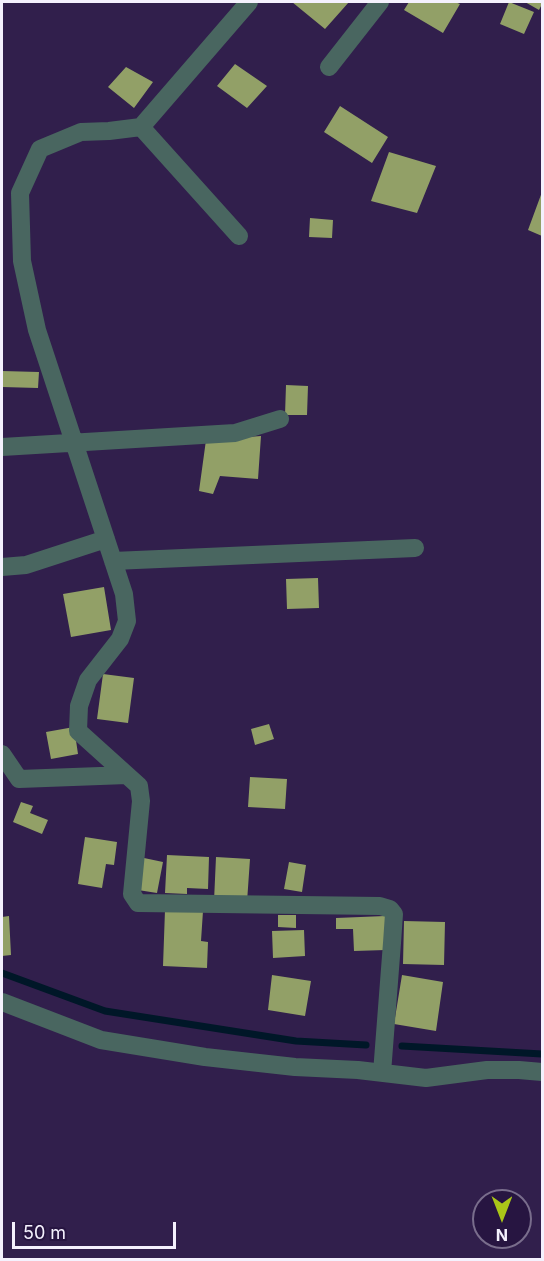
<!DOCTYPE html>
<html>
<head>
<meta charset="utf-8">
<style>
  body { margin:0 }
  #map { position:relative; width:544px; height:1261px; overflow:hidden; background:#311f4c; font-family:Inter,sans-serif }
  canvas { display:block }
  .frame { position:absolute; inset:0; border:3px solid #f4f1fd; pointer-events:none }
  .north { position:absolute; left:472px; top:1189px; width:60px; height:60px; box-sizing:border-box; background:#271541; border:2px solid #796d8c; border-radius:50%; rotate:180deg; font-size:16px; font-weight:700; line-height:24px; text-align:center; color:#f4f1fd }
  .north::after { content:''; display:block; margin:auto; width:21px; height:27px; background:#aac718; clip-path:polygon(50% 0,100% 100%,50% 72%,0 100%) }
  .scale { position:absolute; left:12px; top:1222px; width:164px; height:27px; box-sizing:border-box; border:3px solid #f4f1fd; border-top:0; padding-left:8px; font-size:18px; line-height:21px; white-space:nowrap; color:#f4f1fd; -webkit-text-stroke:4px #271541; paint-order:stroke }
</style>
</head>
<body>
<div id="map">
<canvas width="544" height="1261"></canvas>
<div class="frame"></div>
<div class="north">N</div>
<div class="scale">50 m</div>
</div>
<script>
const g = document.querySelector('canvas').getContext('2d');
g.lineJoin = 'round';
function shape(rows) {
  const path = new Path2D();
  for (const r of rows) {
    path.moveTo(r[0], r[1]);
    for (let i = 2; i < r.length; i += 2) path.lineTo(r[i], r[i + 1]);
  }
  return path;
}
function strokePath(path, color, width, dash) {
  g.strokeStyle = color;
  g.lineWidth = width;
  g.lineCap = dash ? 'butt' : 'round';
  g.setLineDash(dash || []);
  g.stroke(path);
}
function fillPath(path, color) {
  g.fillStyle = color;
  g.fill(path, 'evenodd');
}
const stream = shape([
  [2,973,105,1011,296,1041,366,1045],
  [402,1046,542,1054]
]);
const building = shape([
  [292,2,349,2,325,29],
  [409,2,455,2,460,4,443,33,404,10],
  [509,2,534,12,524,34,500,24],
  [525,2,542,2,542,4,539,10],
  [235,64,267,86,247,108,217,86],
  [126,67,153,82,134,108,108,87],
  [340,106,388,137,372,163,324,132],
  [389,152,436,166,417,213,371,201],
  [542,192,542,236,528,230],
  [310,218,333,220,332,238,309,237],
  [2,371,39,372,38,388,2,387],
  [286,385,308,386,307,415,285,415],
  [261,436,258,479,220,476,213,494,199,491,206,440],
  [318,578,319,608,287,609,286,579],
  [104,587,111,630,71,637,63,594],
  [103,674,134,678,128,723,97,719],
  [269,724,274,739,255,745,251,729],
  [74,727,78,754,51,759,46,732],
  [250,777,287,779,285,809,248,807],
  [21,802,33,806,30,813,48,820,42,834,13,822],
  [85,837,117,842,114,865,106,864,102,888,78,884],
  [167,855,209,857,208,889,187,888,187,894,165,893],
  [216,857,250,859,247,902,214,901],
  [144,858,163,862,157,893,138,890],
  [289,862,306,865,302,892,284,889],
  [165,910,203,911,201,941,208,942,207,968,163,966],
  [278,915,296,915,296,928,278,927],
  [9,916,11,955,2,956,2,917],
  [385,916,386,950,354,951,353,929,336,929,336,918],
  [404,921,445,922,444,965,403,964],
  [304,930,305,956,273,958,272,931],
  [272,975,311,981,305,1016,268,1010],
  [402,975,443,982,436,1031,394,1024]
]);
const minor = shape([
  [249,2,141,127,109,131,81,132,40,149,20,193,22,261,37,330,124,594,127,621,120,639,88,680,79,706,78,731,139,786,141,801,132,894,138,903,380,906,390,909,394,914,392,943,382,1073],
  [329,67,380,2],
  [141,127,239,236],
  [2,447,235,433,280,419],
  [113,561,415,548],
  [2,567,26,565,106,539],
  [2,754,19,779,127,775],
  [2,1002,101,1040,205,1057,295,1067,358,1070,426,1078,487,1070,519,1070,542,1072]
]);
strokePath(stream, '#001728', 7);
fillPath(building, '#92a067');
strokePath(minor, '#496660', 18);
</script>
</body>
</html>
